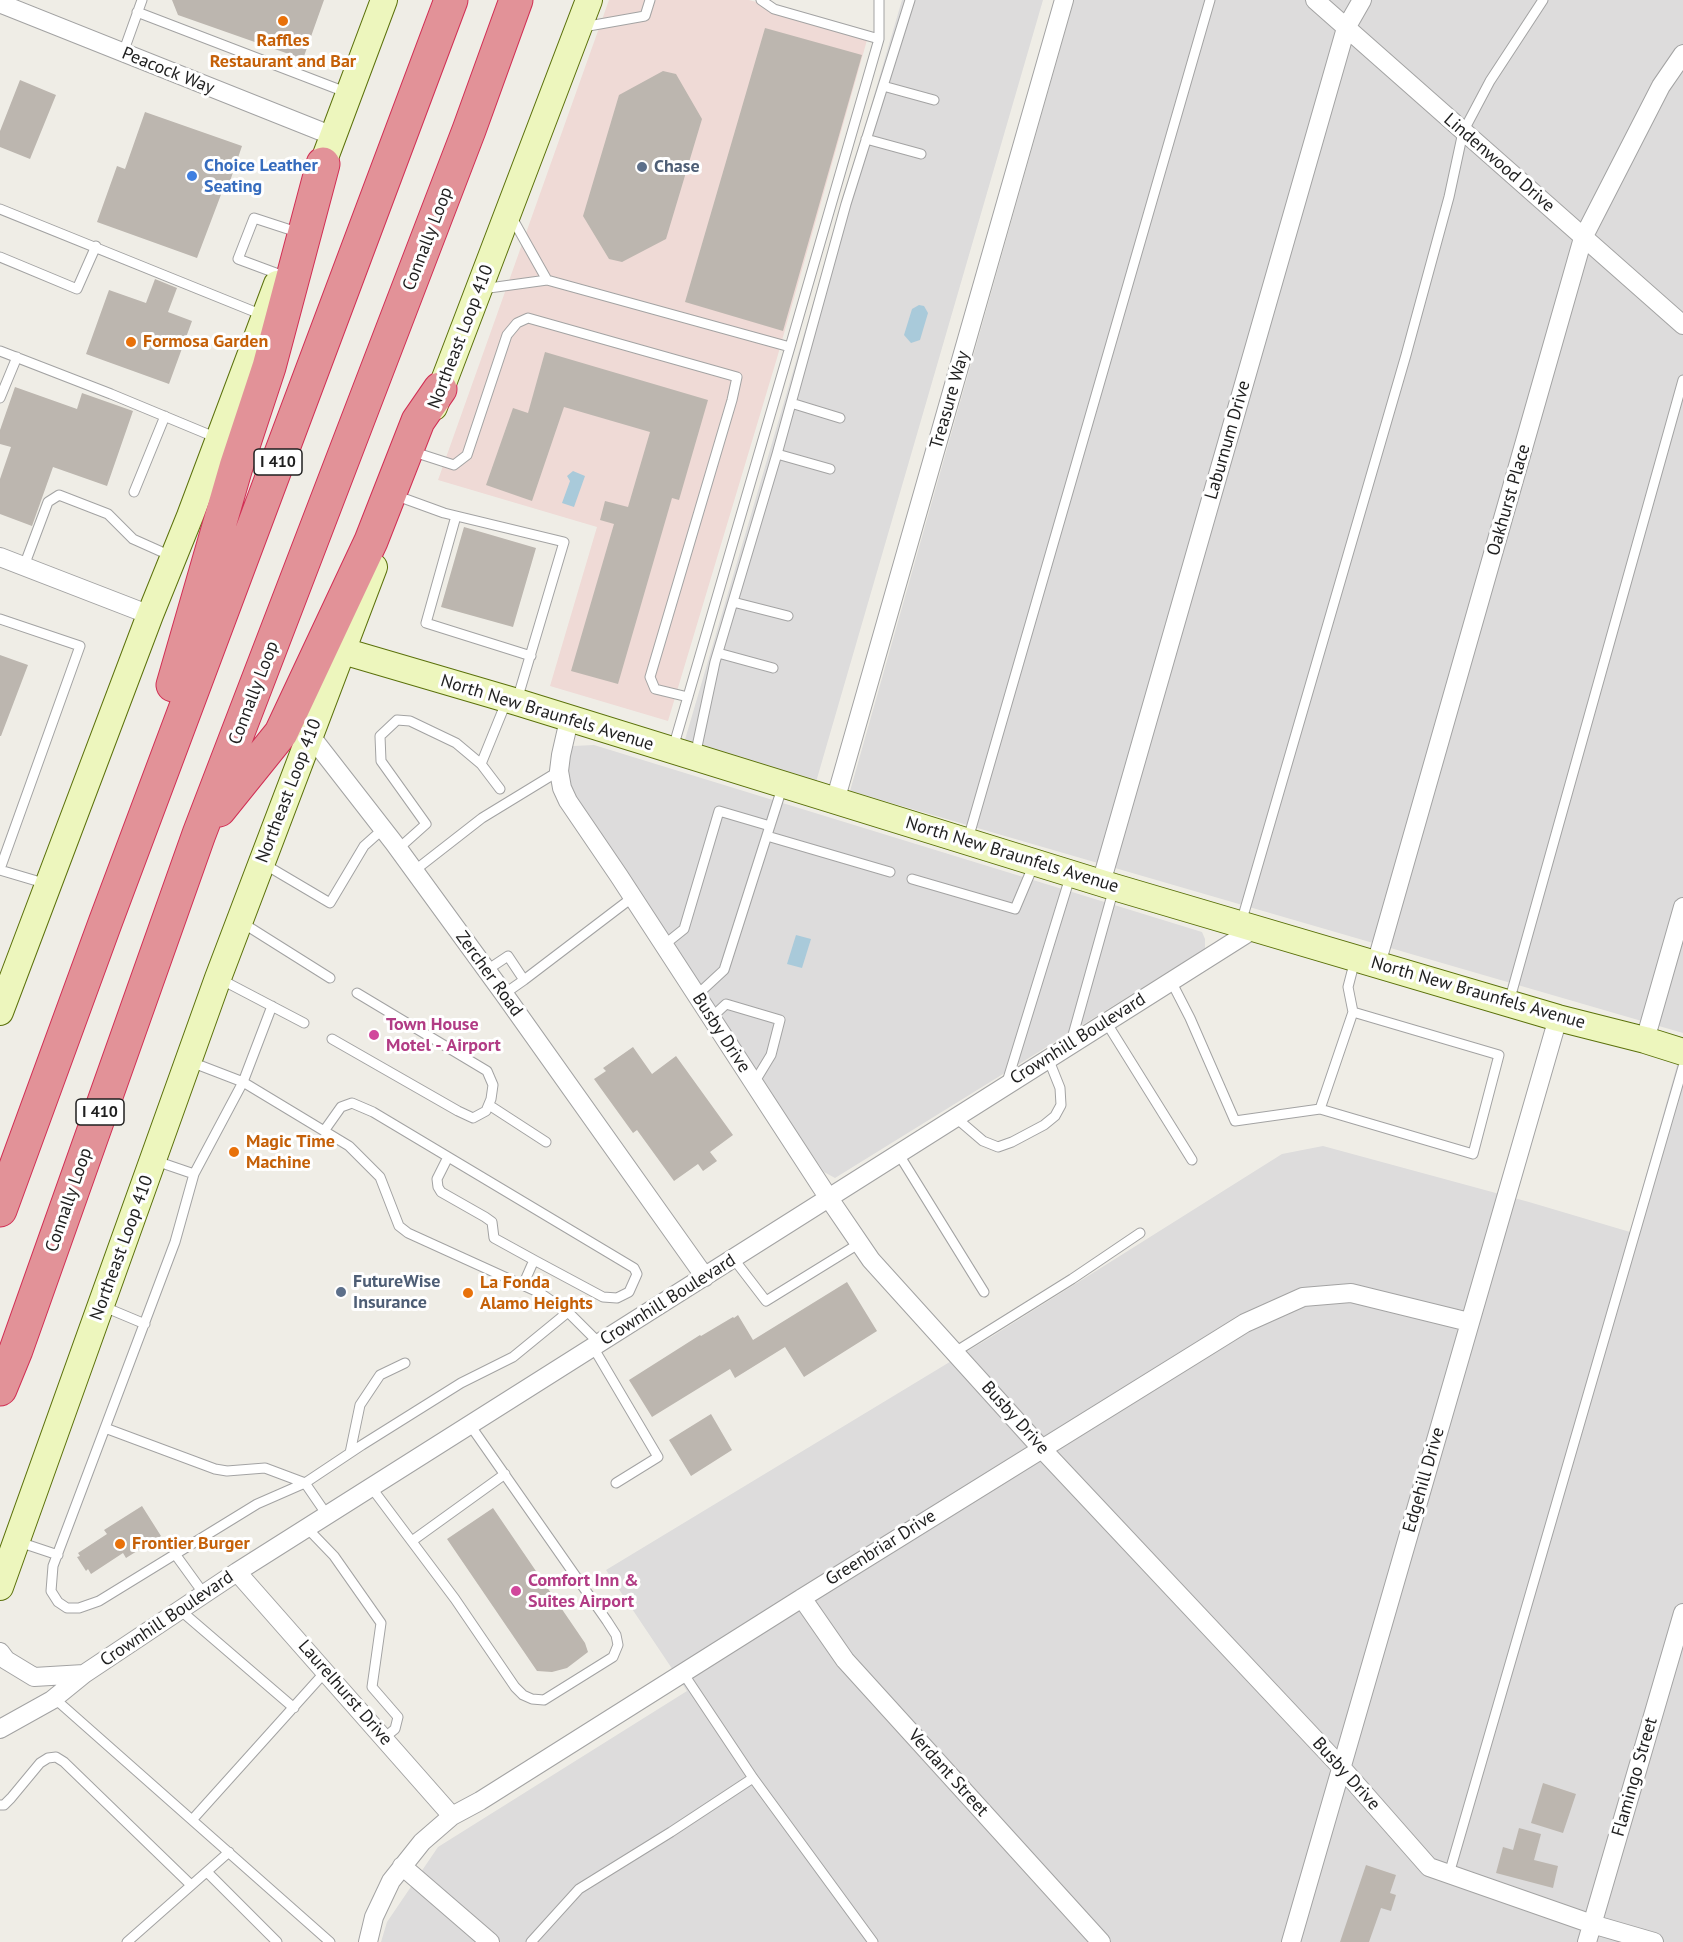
<!DOCTYPE html>
<html>
<head>
<meta charset="utf-8">
<style>
  body { margin:0 }
  canvas { display:block; background:#efede6 }
</style>
</head>
<body>
<canvas width="1683" height="1942"></canvas>
<script>
const g = document.querySelector('canvas').getContext('2d');
g.lineJoin = 'round';
function fillPath(path, color) {
  g.fillStyle = color;
  g.fill(path, 'evenodd');
}
function shape(rows) {
  const path = new Path2D();
  for (const r of rows) {
    path.moveTo(r[0], r[1]);
    for (let i = 2; i < r.length; i += 2) path.lineTo(r[i], r[i + 1]);
  }
  return path;
}
function strokePath(path, color, width, dash) {
  g.strokeStyle = color;
  g.lineWidth = width;
  g.lineCap = dash ? 'butt' : 'round';
  g.setLineDash(dash || []);
  g.stroke(path);
}
function drawText(font, color, halo, rows, align = 'center') {
  g.font = font + ' "PT Sans",sans-serif';
  g.lineWidth = 6;
  g.setLineDash([]);
  g.textBaseline = 'middle';
  g.strokeStyle = halo;
  g.fillStyle = color;
  for (const [text, x, y, turn = 0] of rows) {
    g.save();
    g.translate(x, y);
    g.rotate((+turn || 0) * Math.PI / 180);
    g.textAlign = isNaN(turn) ? turn : align;
    if (halo) g.strokeText(text, 0, 0);
    g.fillText(text, 0, 0);
    g.restore();
  }
}
const residential = shape([
  [902,0,1043,0,816,782,684,743],
  [1074,0,1683,0,1683,1033,850,791],
  [594,745,1202,932,1205,939,1205,949,835,1178,824,1172,586,819,569,784,565,756,573,746],
  [1683,1044,1683,1942,381,1942,387,1922,438,1847,687,1691,606,1570,991,1337,1282,1154,1323,1146,1529,1202,1630,1232]
]);
const commercial = shape([
  [609,0,749,0,869,33,777,358,668,721,550,686,597,527,438,480]
]);
const water = shape([
  [919,305,924,306,928,313,920,340,911,343,904,335,912,309],
  [573,471,585,476,574,507,562,503,570,481,567,476],
  [796,935,811,939,802,968,787,964]
]);
const building = shape([
  [172,0,324,0,303,59,178,15],
  [765,28,862,55,783,331,685,302],
  [663,71,676,74,702,119,666,239,622,262,609,259,583,216,619,95],
  [20,80,56,95,30,159,0,147,0,131],
  [145,112,242,146,226,193,222,192,197,258,97,222,117,166,125,169],
  [155,279,177,288,168,312,192,321,169,384,86,354,109,290,146,303],
  [545,352,708,400,679,500,672,498,618,684,571,671,614,524,600,520,605,501,628,507,650,432,564,407,532,501,486,485,513,408,528,413],
  [15,387,77,409,82,393,133,411,107,486,53,467,32,526,0,514,0,479,11,447,0,444,0,430],
  [464,527,536,548,513,627,441,607],
  [0,655,28,665,1,736,0,736],
  [633,1047,652,1074,676,1056,733,1135,710,1152,717,1161,703,1171,698,1164,674,1181,637,1130,633,1133,594,1079,606,1071,603,1068],
  [847,1282,877,1331,804,1377,785,1347,735,1378,730,1369,652,1417,629,1380,700,1335,701,1336,733,1317,734,1318,738,1315,753,1340],
  [711,1414,732,1450,691,1476,669,1440],
  [142,1506,161,1536,126,1558,123,1553,91,1574,88,1569,86,1571,77,1557,80,1556,78,1553,107,1534,104,1530],
  [493,1508,585,1643,588,1652,567,1668,552,1672,537,1671,447,1539],
  [1543,1783,1576,1794,1563,1833,1531,1823],
  [1519,1828,1541,1834,1534,1860,1558,1866,1553,1888,1496,1873,1503,1847,1513,1850],
  [1366,1865,1396,1875,1390,1893,1396,1895,1391,1911,1381,1908,1369,1942,1340,1942]
]);
const lane = shape([
  [761,0,774,9,879,39],
  [137,12,348,93],
  [583,27,645,16,650,0],
  [123,53,142,0],
  [883,86,934,100],
  [866,139,921,154],
  [0,209,265,316],
  [0,257,77,289,96,246],
  [281,275,238,259,254,218,300,233],
  [547,280,790,347,879,39,879,0],
  [482,289,547,280,511,216],
  [0,351,111,394,217,438],
  [0,398,17,357],
  [791,403,840,418],
  [417,453,454,465,467,455,507,335,517,323,528,318,737,377,732,400,650,677,655,689,688,697],
  [777,454,830,469],
  [134,492,165,416],
  [400,497,444,513,564,542,517,700],
  [456,516,426,623,531,656],
  [24,566,48,502,59,495,108,514,133,539,171,556],
  [733,602,788,616],
  [0,619,80,646,0,869],
  [718,653,773,668],
  [673,748,790,347],
  [695,756,715,662,777,454,846,204,910,0],
  [481,764,507,700],
  [767,836,890,872],
  [968,839,1210,0],
  [398,849,426,824,381,761,380,736,397,720,410,721,456,743,481,764,500,789],
  [264,864,330,903,364,846,383,829],
  [0,870,47,884],
  [414,871,482,818,559,771],
  [912,879,1015,909,1034,864],
  [241,922,330,978],
  [1241,923,1406,355,1449,197,1463,132,1490,81,1543,0],
  [664,945,684,929,719,811,770,826],
  [487,970,508,956,524,980,504,994],
  [220,979,304,1023],
  [524,980,633,897],
  [1171,981,1190,1018,1235,1121,1320,1109,1353,1012,1348,987,1355,960],
  [697,995,724,970,783,785],
  [1509,1002,1683,380],
  [272,1006,243,1082,194,1174,175,1242,53,1566,51,1591,58,1602,67,1608,79,1608,99,1601,257,1504,305,1483,362,1445,461,1383,513,1357,568,1312],
  [711,1018,726,1004,780,1020,771,1055,754,1083],
  [1106,1022,1192,1160],
  [332,1039,458,1111,473,1118,486,1111,491,1099,493,1085,487,1071,357,993],
  [1071,1042,1114,888],
  [191,1062,243,1082,349,1146,380,1177,399,1226,408,1233,540,1293,568,1312,599,1343],
  [1007,1082,1071,874],
  [489,1105,546,1142],
  [1320,1109,1473,1154,1499,1055,1353,1012],
  [955,1117,983,1141,998,1147,1012,1142,1044,1125,1055,1116,1061,1105,1060,1088,1048,1058],
  [324,1131,341,1107,352,1103,373,1112,634,1268,637,1274,629,1292,617,1298,603,1297,534,1260,523,1285],
  [898,1153,984,1292],
  [448,1157,437,1179,438,1187,441,1192,485,1217,492,1222,494,1238,534,1260],
  [156,1161,194,1174],
  [733,1258,766,1301,860,1243],
  [102,1306,145,1324],
  [593,1347,658,1457,616,1483],
  [955,1352,1072,1279,1140,1233],
  [105,1428,215,1469,227,1471,265,1468,305,1483,327,1515],
  [350,1453,360,1405,380,1375,405,1363],
  [371,1487,455,1599,515,1687,523,1695,532,1699,544,1700,613,1657,618,1645,616,1635,607,1621,470,1425],
  [307,1528,334,1556,381,1623,372,1687,398,1717,395,1729,384,1738],
  [412,1541,505,1474],
  [19,1542,58,1555],
  [175,1554,204,1594],
  [180,1610,294,1708],
  [683,1673,753,1778,873,1942],
  [54,1698,330,1942],
  [0,1805,4,1805,11,1798,40,1763,48,1758,56,1757,64,1762,191,1885],
  [192,1820,326,1671],
  [207,1872,277,1942],
  [1449,1874,1683,1067],
  [127,1942,229,1852],
  [531,1942,579,1889,671,1832,753,1778]
]);
const street = shape([
  [1315,0,1683,325],
  [4,5,333,136],
  [0,557,150,615],
  [569,720,561,755,559,771,562,788,568,801,619,876,828,1197,871,1260,1041,1448,1341,1767,1429,1867,1592,1924,1654,1942],
  [310,735,394,843,504,994,705,1277],
  [835,801,1064,0],
  [1101,883,1346,28,1362,0],
  [1376,964,1583,238,1661,86,1683,54],
  [1645,1040,1683,907],
  [237,1572,452,1816],
  [802,1598,845,1660,1101,1942],
  [0,1652,6,1660,34,1677,84,1674],
  [0,1729,52,1700,84,1674,237,1572,1254,929],
  [402,1866,490,1942],
  [368,1942,374,1917,391,1881,422,1842,452,1816,480,1801,802,1598,1245,1323,1303,1297,1351,1293,1469,1322],
  [1291,1942,1558,1018],
  [1587,1942,1683,1613]
]);
const secondary = shape([
  [317,179,384,0],
  [434,407,589,0],
  [343,651,517,702,1114,887,1558,1018,1645,1040,1683,1052],
  [0,1012,150,615,190,516,277,284],
  [0,1587,218,978,374,567]
]);
const highway = shape([
  [173,685,236,467,269,367,323,164],
  [219,810,281,733,371,541,418,421,440,389],
  [0,1210,105,923,451,0],
  [0,1389,16,1350,199,834,469,130,516,0]
]);
const markers = [
  [283,21,6,"#e8710a"],
  [642,167,6,"#5c6f8a"],
  [192,176,6,"#3f7fe0"],
  [131,342,6,"#e8710a"],
  [374,1035,6,"#d1479c"],
  [234,1152,6,"#e8710a"],
  [341,1292,6,"#5c6f8a"],
  [468,1293,6,"#e8710a"],
  [120,1544,6,"#e8710a"],
  [516,1591,6,"#d1479c"]
];
const shields = [
  [278,462,48],
  [100,1112,48]
];
const shieldNames = [
  ["I 410",278,462],
  ["I 410",100,1112]
];
const foodNames = [
  ["Raffles",283,41,"center"],
  ["Restaurant and Bar",283,62,"center"],
  ["Formosa Garden",143,342],
  ["Magic Time",246,1142],
  ["Machine",246,1163],
  ["La Fonda",480,1283],
  ["Alamo Heights",480,1304],
  ["Frontier Burger",132,1544]
];
const streetNames = [
  ["Peacock Way",168,71,22],
  ["Lindenwood Drive",1499,163,41],
  ["Connally Loop",428,239,-69],
  ["Northeast Loop 410",461,337,-69],
  ["Treasure Way",950,400,-74],
  ["Laburnum Drive",1228,440,-74],
  ["Oakhurst Place",1509,500,-74],
  ["Connally Loop",254,693,-69],
  ["North New Braunfels Avenue",547,713,17],
  ["Northeast Loop 410",289,791,-69],
  ["North New Braunfels Avenue",1012,855,17],
  ["Zercher Road",489,974,54],
  ["North New Braunfels Avenue",1478,993,16],
  ["Busby Drive",721,1033,57],
  ["Crownhill Boulevard",1078,1039,-32],
  ["Connally Loop",69,1200,-71],
  ["Northeast Loop 410",122,1248,-70],
  ["Crownhill Boulevard",668,1300,-32],
  ["Busby Drive",1015,1418,48],
  ["Edgehill Drive",1424,1480,-74],
  ["Greenbriar Drive",881,1548,-32],
  ["Crownhill Boulevard",167,1619,-34],
  ["Laurelhurst Drive",345,1693,49],
  ["Verdant Street",948,1773,48],
  ["Busby Drive",1346,1774,48],
  ["Flamingo Street",1635,1777,-74]
];
const shopNames = [
  ["Choice Leather",204,166],
  ["Seating",204,187]
];
const serviceNames = [
  ["Chase",654,167],
  ["FutureWise",353,1282],
  ["Insurance",353,1303]
];
const hotelNames = [
  ["Town House",386,1025],
  ["Motel - Airport",386,1046],
  ["Comfort Inn &",528,1581],
  ["Suites Airport",528,1602]
];
fillPath(residential, '#dddcdc');
fillPath(commercial, '#efdad6');
fillPath(water, '#a9cada');
fillPath(building, '#bcb6af');
strokePath(lane, '#a3a3a3', 11);
strokePath(street, '#a3a3a3', 20);
strokePath(secondary, '#5b710b', 28);
strokePath(highway, '#d12f54', 35);
strokePath(lane, '#fff', 9);
strokePath(street, '#fff', 18);
strokePath(secondary, '#edf6bd', 26);
strokePath(highway, '#e29298', 33);
for (const [x, y, r, color] of markers) {
  const dot = new Path2D();
  dot.arc(x, y, r, 0, 2 * Math.PI);
  g.fillStyle = color;
  g.fill(dot);
  strokePath(dot, '#fff', 2);
}
for (const [x, y, w] of shields) {
  const box = new Path2D();
  box.roundRect(x - w / 2, y - 13, w, 26, 4.5);
  g.fillStyle = '#fff';
  g.fill(box);
  strokePath(box, '#1f1f1f', 1.5);
}
drawText('bold 16px', '#1f1f1f', null, shieldNames);
drawText('bold 18px', '#c56008', '#fff', foodNames, 'left');
drawText('18px', '#1f1f1f', '#fff', streetNames);
drawText('bold 18px', '#366cbe', '#fff', shopNames, 'left');
drawText('bold 18px', '#4e5e75', '#fff', serviceNames, 'left');
drawText('bold 18px', '#b23c85', '#fff', hotelNames, 'left');
</script>
</body>
</html>
